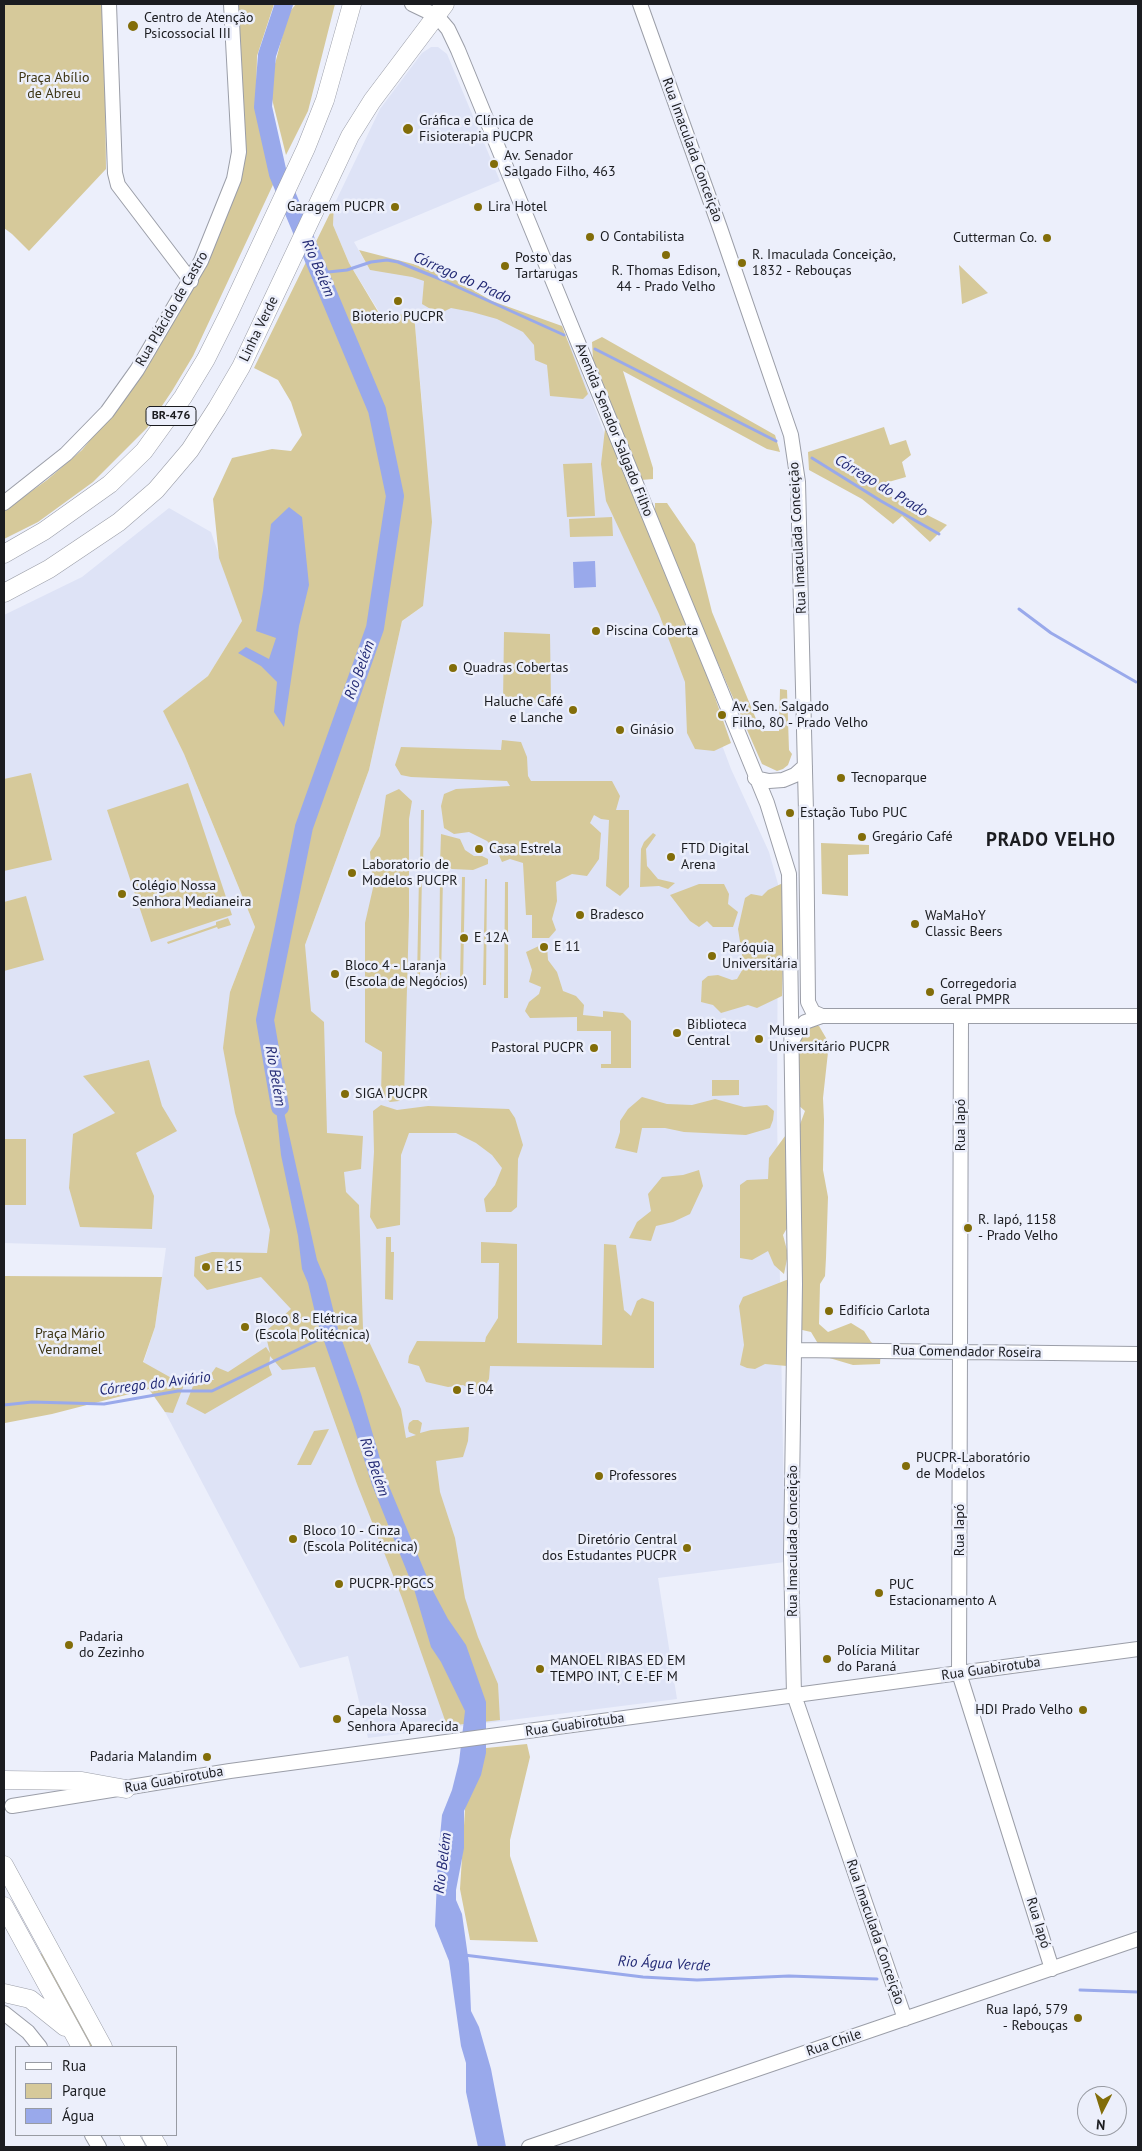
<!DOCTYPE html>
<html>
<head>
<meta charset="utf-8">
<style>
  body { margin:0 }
  #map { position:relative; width:1142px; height:2151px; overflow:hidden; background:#eceffb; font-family:"PT Sans",sans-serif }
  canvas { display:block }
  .frame { position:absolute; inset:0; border:5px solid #1b1c20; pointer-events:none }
  .legend { position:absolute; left:15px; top:2046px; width:162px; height:90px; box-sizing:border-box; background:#eceffb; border:1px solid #989ba3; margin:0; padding:6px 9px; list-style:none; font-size:15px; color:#1b1c20 }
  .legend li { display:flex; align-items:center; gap:10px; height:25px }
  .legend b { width:25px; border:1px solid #989ba3 }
  .north { position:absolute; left:1077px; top:2086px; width:50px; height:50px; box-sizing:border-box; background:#eceffb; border:1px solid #989ba3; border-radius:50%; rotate:185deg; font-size:14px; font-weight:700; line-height:20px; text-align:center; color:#1b1c20 }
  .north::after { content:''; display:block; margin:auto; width:18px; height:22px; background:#826d09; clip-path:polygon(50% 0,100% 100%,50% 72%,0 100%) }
</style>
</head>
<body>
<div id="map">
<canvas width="1142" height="2151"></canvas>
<div class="frame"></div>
<ul class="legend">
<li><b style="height:6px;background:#fff"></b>Rua</li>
<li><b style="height:14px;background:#d6c99a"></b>Parque</li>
<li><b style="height:14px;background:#99a9eb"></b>Água</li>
</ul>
<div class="north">N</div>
</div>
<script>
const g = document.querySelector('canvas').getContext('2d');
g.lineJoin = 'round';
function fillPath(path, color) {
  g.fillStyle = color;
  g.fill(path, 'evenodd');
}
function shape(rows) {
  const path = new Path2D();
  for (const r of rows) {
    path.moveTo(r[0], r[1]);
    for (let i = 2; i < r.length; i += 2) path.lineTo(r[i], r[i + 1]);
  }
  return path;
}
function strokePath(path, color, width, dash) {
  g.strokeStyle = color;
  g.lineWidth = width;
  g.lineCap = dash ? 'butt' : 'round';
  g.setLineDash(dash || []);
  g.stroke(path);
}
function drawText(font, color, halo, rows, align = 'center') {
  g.font = font + ' "PT Sans",sans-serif';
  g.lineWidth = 5;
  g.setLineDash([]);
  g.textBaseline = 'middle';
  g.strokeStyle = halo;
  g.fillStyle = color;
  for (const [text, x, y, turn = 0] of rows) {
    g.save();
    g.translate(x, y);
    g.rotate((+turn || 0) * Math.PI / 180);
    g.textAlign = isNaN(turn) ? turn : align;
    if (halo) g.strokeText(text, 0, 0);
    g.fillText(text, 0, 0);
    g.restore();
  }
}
const built = shape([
  [431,47,438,47,447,54,500,181,354,242,370,270,414,274,570,342,731,769,769,852,778,884,777,1117,785,1562,658,1578,677,1699,368,1738,348,1656,300,1668,165,1412,139,1376,155,1327,166,1248,4,1243,4,615,82,577,169,508,211,532,242,621,208,676,164,711,184,754,255,927,230,992,305,945,369,770,402,621,423,606,423,414,414,315,381,315,349,263,333,225,334,205,380,109,422,53]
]);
const green = shape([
  [4,4,104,4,106,169,29,251,12,234,4,228],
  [238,4,274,4,257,56,256,103,278,174,193,356,172,391,147,428,93,482,38,522,4,539,4,511,47,480,82,450,123,400,180,312,219,236,238,186],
  [296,4,335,4,308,111,286,155,269,87,288,14],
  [334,205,333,225,349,263,380,315,414,314,432,522,423,606,402,621,369,770,305,945,311,1011,324,1022,327,1133,363,1136,361,1169,344,1172,346,1192,359,1205,363,1329,401,1409,406,1438,416,1435,409,1432,408,1428,409,1423,413,1420,418,1420,422,1423,420,1433,431,1430,469,1427,468,1441,463,1457,436,1461,440,1492,455,1538,465,1598,478,1637,498,1684,500,1720,447,1726,402,1598,357,1484,315,1367,282,1370,270,1356,269,1367,272,1375,205,1414,186,1404,193,1386,202,1380,214,1380,211,1374,216,1367,228,1372,266,1347,270,1353,265,1332,291,1309,261,1277,207,1290,194,1276,195,1257,212,1252,267,1253,270,1230,235,1113,223,1048,230,992,255,927,184,754,163,711,208,676,242,621,219,558,213,499,232,458,272,449,291,451,302,435,291,402,278,380,254,368],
  [359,250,440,271,492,301,562,326,588,394,583,399,550,396,547,365,535,360,534,345,523,332,497,319,472,312,451,308,439,314,422,304,424,281,412,277,370,270],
  [959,265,988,293,962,304],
  [602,337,775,435,780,452,767,449,623,371,653,468,653,479,641,480,593,360,592,342],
  [884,427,890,445,906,440,911,455,902,462,906,477,885,483,886,494,947,525,930,542,902,516,893,524,862,499,809,470,808,452],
  [605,429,621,462,706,672,731,743,714,751,695,749,687,733,685,682,659,614,606,501,601,464],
  [592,463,595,516,567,517,563,464],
  [655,503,667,503,695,544,712,612,761,731,779,731,780,689,787,690,789,750,792,754,788,765,783,769,777,771,762,764,692,604,655,513],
  [612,517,613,536,570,537,569,519],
  [504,632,550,634,551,703,503,702],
  [502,740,521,742,527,757,528,776,531,781,612,781,620,796,616,810,629,810,629,887,620,896,606,886,609,820,601,819,594,815,590,823,601,833,599,859,587,876,572,874,556,882,557,901,552,919,556,930,549,938,532,938,532,915,526,915,523,863,510,859,502,862,497,851,487,841,469,832,454,834,444,828,441,806,444,794,456,789,510,786,507,781,411,777,401,775,395,765,401,747,501,750],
  [31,773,52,860,4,871,4,779],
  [188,783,232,915,151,942,107,810],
  [399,789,412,801,409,819,409,915,404,1097,399,1101,390,1102,381,1095,382,1052,365,1042,365,923,373,888,370,852,380,836,386,795],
  [421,810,424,810,423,869,420,869],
  [653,833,656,835,646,849,647,866,658,879,675,883,668,889,659,886,640,887,641,849,644,842],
  [441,834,460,839,465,850,474,856,482,856,488,859,488,864,473,870,452,869,440,865],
  [821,843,869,845,869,854,848,855,848,896,822,894],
  [419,875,422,875,420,980,417,980],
  [440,876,443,876,441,982,439,982],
  [462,877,465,877,463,983,460,983],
  [485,879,487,879,486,985,483,985],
  [505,882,508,882,508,998,504,998],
  [783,883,784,922,782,996,757,1008,748,1005,721,1013,713,1005,701,1002,702,981,708,976,718,975,732,980,737,979,744,967,738,929,745,898,751,894,762,896,768,890],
  [699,884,724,884,729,894,728,904,738,912,733,927,713,927,707,921,699,927,690,921,670,895],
  [26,896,44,960,4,971,4,902],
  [228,918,231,925,218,929,217,927,168,944,167,942,216,925,216,922],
  [541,945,547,946,548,960,557,972,563,991,576,996,584,1005,583,1015,603,1017,603,1011,623,1013,631,1021,631,1068,601,1068,601,1064,611,1064,611,1031,577,1031,577,1017,530,1018,525,1011,529,1002,539,994,541,987,529,982,532,970,526,952],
  [808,1026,819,1026,829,1043,823,1098,824,1120,823,1170,828,1197,826,1258,825,1276,820,1284,819,1324,828,1332,851,1323,864,1331,871,1342,881,1349,880,1364,853,1365,826,1357,811,1332,798,1329,791,1338,787,1366,765,1364,755,1369,747,1368,740,1365,744,1345,739,1306,743,1297,789,1279,799,1127,805,1111,797,1104,798,1041],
  [149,1060,162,1106,177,1131,136,1153,154,1196,152,1229,80,1227,69,1188,73,1134,115,1113,83,1076],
  [712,1080,739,1080,739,1095,712,1096],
  [642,1097,667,1104,692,1105,715,1099,744,1107,767,1105,774,1111,773,1120,770,1128,746,1135,684,1132,665,1128,642,1128,637,1153,615,1148,620,1132,620,1121,628,1109],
  [381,1105,397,1110,428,1106,509,1109,515,1118,523,1145,518,1159,517,1207,511,1212,486,1212,484,1199,495,1185,502,1168,492,1155,476,1143,456,1133,409,1133,401,1155,400,1225,377,1229,370,1217,374,1152,373,1111],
  [788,1132,790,1223,783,1235,788,1254,784,1274,774,1265,768,1251,752,1260,740,1258,740,1185,747,1180,768,1179,769,1158],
  [4,1139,26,1139,26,1205,4,1205],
  [699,1170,703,1186,690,1214,673,1222,656,1226,651,1241,629,1238,637,1222,651,1211,648,1194,662,1177,683,1175],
  [386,1237,391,1237,391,1252,394,1252,393,1300,385,1299],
  [481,1242,517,1244,517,1343,602,1345,604,1244,616,1245,624,1310,631,1316,637,1301,642,1298,654,1302,654,1368,490,1366,489,1379,480,1394,463,1385,448,1387,426,1382,419,1366,408,1363,409,1356,417,1341,485,1342,486,1337,498,1318,499,1263,481,1263],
  [4,1276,162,1277,155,1327,143,1362,184,1385,173,1413,165,1412,149,1389,52,1414,5,1423,4,1420],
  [329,1429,311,1465,297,1465,314,1431],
  [527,1744,530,1757,510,1840,510,1856,538,1942,470,1940,460,1889,466,1794,476,1749],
  [43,1953,94,2047,84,2047,35,1957]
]);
const water = shape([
  [289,507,302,517,309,585,299,626,284,727,274,712,277,682,261,666,238,653,246,647,269,659,276,638,256,631,263,591,271,524],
  [595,561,596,587,574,588,573,562],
  [276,1076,317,1260,326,1281,338,1329,361,1394,386,1479,432,1589,448,1619,466,1645,486,1702,486,1753,481,1775,464,1811,464,1848,456,1890,456,1900,462,1914,469,1964,471,2011,479,2027,491,2069,506,2147,478,2147,466,2092,466,2063,461,2046,449,1961,435,1926,438,1858,442,1815,452,1790,459,1762,465,1711,441,1662,431,1647,414,1589,372,1485,353,1424,317,1321,308,1283,302,1269,298,1236,281,1155,276,1107]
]);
const stream = shape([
  [319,273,347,270,371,262,387,260,398,262,440,279,564,335],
  [595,349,776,441],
  [812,458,881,501,939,534],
  [1019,609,1051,633,1136,682],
  [4,1405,32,1402,104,1404,178,1391,212,1391,326,1336],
  [464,1955,643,1977,697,1980,789,1976,877,1979],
  [1080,1990,1138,1992]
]);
const river = shape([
  [280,1107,265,1020,304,827,375,628,395,496,377,410,278,174,263,107,267,55,284,4]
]);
const secondary = shape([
  [109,4,115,173,118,185,191,281],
  [412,4,437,16,448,29,458,50,767,803,789,874,795,1284,791,1556,794,1695,905,2019],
  [640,4,720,228,791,435,798,482,806,812,808,1002,813,1012,822,1016],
  [4,503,66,454,107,412,137,370,201,261,234,179,239,152,231,4],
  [755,778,769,781,783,780,795,775,805,766],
  [961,1017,959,1673,1052,1969],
  [791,1043,798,1030,805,1022,822,1016,1138,1016],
  [795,1350,1138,1354],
  [12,1806,230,1771,1138,1649],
  [4,2013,28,2032,40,2047],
  [92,2135,99,2147],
  [529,2147,1138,1939]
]);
const highway = shape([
  [4,554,44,531,110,484,144,451,183,397,206,359,229,313,306,148,325,100,352,4],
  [4,593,49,569,119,522,156,490,190,450,217,408,241,367,350,136,372,101,445,4],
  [4,1780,82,1781,126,1789],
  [4,1865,103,2047],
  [4,1906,81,2047],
  [4,1993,30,1999,65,2027],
  [129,2135,136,2147],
  [151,2135,158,2147]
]);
const markers = [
  [133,26,6,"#826d09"],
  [408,129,6,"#826d09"],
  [494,164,5,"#826d09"],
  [395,207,5,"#826d09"],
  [478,207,5,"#826d09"],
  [590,237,5,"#826d09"],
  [1047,238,5,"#826d09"],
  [666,255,5,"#826d09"],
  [742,263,5,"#826d09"],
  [505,266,5,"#826d09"],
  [398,301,5,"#826d09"],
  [596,631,5,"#826d09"],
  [453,668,5,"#826d09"],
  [573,710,5,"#826d09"],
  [722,715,5,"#826d09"],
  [620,730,5,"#826d09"],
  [841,778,5,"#826d09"],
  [790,813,5,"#826d09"],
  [862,837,5,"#826d09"],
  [479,849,5,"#826d09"],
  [671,857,5,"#826d09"],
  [352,873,5,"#826d09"],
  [122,894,5,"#826d09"],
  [580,915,5,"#826d09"],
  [915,924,5,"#826d09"],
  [464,938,5,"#826d09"],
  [544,947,5,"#826d09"],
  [712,956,5,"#826d09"],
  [335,974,5,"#826d09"],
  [930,992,5,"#826d09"],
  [677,1033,5,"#826d09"],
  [759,1039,5,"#826d09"],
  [594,1048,5,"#826d09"],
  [345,1094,5,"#826d09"],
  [968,1228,5,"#826d09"],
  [206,1267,5,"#826d09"],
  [829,1311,5,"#826d09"],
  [245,1327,5,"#826d09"],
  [457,1390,5,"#826d09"],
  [906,1466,5,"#826d09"],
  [599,1476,5,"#826d09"],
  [293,1539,5,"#826d09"],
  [687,1548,5,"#826d09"],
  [339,1584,5,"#826d09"],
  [879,1593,5,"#826d09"],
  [69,1645,5,"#826d09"],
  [827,1659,5,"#826d09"],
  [540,1669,5,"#826d09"],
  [1083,1710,5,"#826d09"],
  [337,1719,5,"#826d09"],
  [207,1757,5,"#826d09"],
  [1078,2018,5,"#826d09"]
];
const shields = [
  [171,416,50]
];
const shieldNames = [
  ["BR-476",171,416]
];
const poiNames = [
  ["Centro de Atenção",144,18],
  ["Psicossocial III",144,34],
  ["Gráfica e Clínica de",419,121],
  ["Fisioterapia PUCPR",419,137],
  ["Av. Senador",504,156],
  ["Salgado Filho, 463",504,172],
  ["Garagem PUCPR",385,207,"right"],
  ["Lira Hotel",488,207],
  ["O Contabilista",600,237],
  ["Cutterman Co.",1037,238,"right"],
  ["R. Imaculada Conceição,",752,255],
  ["1832 - Rebouças",752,271],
  ["Posto das",515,258],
  ["Tartarugas",515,274],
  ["R. Thomas Edison,",666,271,"center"],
  ["44 - Prado Velho",666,287,"center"],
  ["Bioterio PUCPR",398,317,"center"],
  ["Piscina Coberta",606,631],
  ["Quadras Cobertas",463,668],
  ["Haluche Café",563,702,"right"],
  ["e Lanche",563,718,"right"],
  ["Av. Sen. Salgado",732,707],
  ["Filho, 80 - Prado Velho",732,723],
  ["Ginásio",630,730],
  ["Tecnoparque",851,778],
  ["Estação Tubo PUC",800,813],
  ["Gregário Café",872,837],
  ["Casa Estrela",489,849],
  ["FTD Digital",681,849],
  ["Arena",681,865],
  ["Laboratorio de",362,865],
  ["Modelos PUCPR",362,881],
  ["Colégio Nossa",132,886],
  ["Senhora Medianeira",132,902],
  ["Bradesco",590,915],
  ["WaMaHoY",925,916],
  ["Classic Beers",925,932],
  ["E 12A",474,938],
  ["E 11",554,947],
  ["Paróquia",722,948],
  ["Universitária",722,964],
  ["Bloco 4 - Laranja",345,966],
  ["(Escola de Negócios)",345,982],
  ["Corregedoria",940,984],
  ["Geral PMPR",940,1000],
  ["Biblioteca",687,1025],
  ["Central",687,1041],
  ["Museu",769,1031],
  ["Universitário PUCPR",769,1047],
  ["Pastoral PUCPR",584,1048,"right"],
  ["SIGA PUCPR",355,1094],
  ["R. Iapó, 1158",978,1220],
  ["- Prado Velho",978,1236],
  ["E 15",216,1267],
  ["Edifício Carlota",839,1311],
  ["Bloco 8 - Elétrica",255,1319],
  ["(Escola Politécnica)",255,1335],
  ["E 04",467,1390],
  ["PUCPR-Laboratório",916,1458],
  ["de Modelos",916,1474],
  ["Professores",609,1476],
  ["Bloco 10 - Cinza",303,1531],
  ["(Escola Politécnica)",303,1547],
  ["Diretório Central",677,1540,"right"],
  ["dos Estudantes PUCPR",677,1556,"right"],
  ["PUCPR-PPGCS",349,1584],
  ["PUC",889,1585],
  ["Estacionamento A",889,1601],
  ["Padaria",79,1637],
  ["do Zezinho",79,1653],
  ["Polícia Militar",837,1651],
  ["do Paraná",837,1667],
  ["MANOEL RIBAS ED EM",550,1661],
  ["TEMPO INT, C E-EF M",550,1677],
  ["HDI Prado Velho",1073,1710,"right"],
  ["Capela Nossa",347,1711],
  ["Senhora Aparecida",347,1727],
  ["Padaria Malandim",197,1757,"right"],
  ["Rua Iapó, 579",1068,2010,"right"],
  ["- Rebouças",1068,2026,"right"]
];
const parkNames = [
  ["Praça Abílio",54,78],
  ["de Abreu",54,94],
  ["Praça Mário",70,1334],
  ["Vendramel",70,1350]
];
const streetNames = [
  ["Rua Imaculada Conceição",692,150,70],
  ["Rua Plácido de Castro",172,309,-60],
  ["Linha Verde",259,329,-64],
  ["Avenida Senador Salgado Filho",614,430,68],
  ["Rua Imaculada Conceição",798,538,-93],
  ["Rua Iapó",961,1125,-90],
  ["Rua Comendador Roseira",967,1352,1],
  ["Rua Iapó",960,1530,-90],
  ["Rua Imaculada Conceição",793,1541,-90],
  ["Rua Guabirotuba",991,1669,-8],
  ["Rua Guabirotuba",575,1725,-8],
  ["Rua Guabirotuba",174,1780,-10],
  ["Rua Iapó",1038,1923,73],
  ["Rua Imaculada Conceição",875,1932,71],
  ["Rua Chile",834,2043,-19]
];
const waterNames = [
  ["Rio Belém",318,268,67],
  ["Córrego do Prado",462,278,24],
  ["Córrego do Prado",881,486,31],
  ["Rio Belém",360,670,-70],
  ["Rio Belém",275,1076,80],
  ["Córrego do Aviário",155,1384,-7],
  ["Rio Belém",374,1467,71],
  ["Rio Belém",443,1863,-83],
  ["Rio Água Verde",664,1964,3]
];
const districtNames = [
  ["PRADO VELHO",1051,841]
];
fillPath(built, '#dee3f6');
fillPath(green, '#d6c99a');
fillPath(water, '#99a9eb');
strokePath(stream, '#99a9eb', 3);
strokePath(river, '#99a9eb', 18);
strokePath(secondary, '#9b9ea8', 16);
strokePath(highway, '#9b9ea8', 19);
strokePath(secondary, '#fff', 14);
strokePath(highway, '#fff', 18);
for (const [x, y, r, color] of markers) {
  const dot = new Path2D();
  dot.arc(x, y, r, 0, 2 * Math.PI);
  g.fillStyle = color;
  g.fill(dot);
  strokePath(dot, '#eceffb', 2);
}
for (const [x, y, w] of shields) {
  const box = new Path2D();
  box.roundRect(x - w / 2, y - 9.5, w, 19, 4);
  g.fillStyle = '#eceffb';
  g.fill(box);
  strokePath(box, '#1b1c20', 1);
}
drawText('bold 12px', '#1b1c20', null, shieldNames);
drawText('14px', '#1b1c20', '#eceffb', poiNames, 'left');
drawText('14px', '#3d3514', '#eceffb', parkNames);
drawText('14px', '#1b1c20', '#eceffb', streetNames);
drawText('italic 15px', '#232a75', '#eceffb', waterNames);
g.letterSpacing = '1px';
drawText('bold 19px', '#1b1c20', '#eceffb', districtNames);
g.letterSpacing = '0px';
</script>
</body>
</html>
